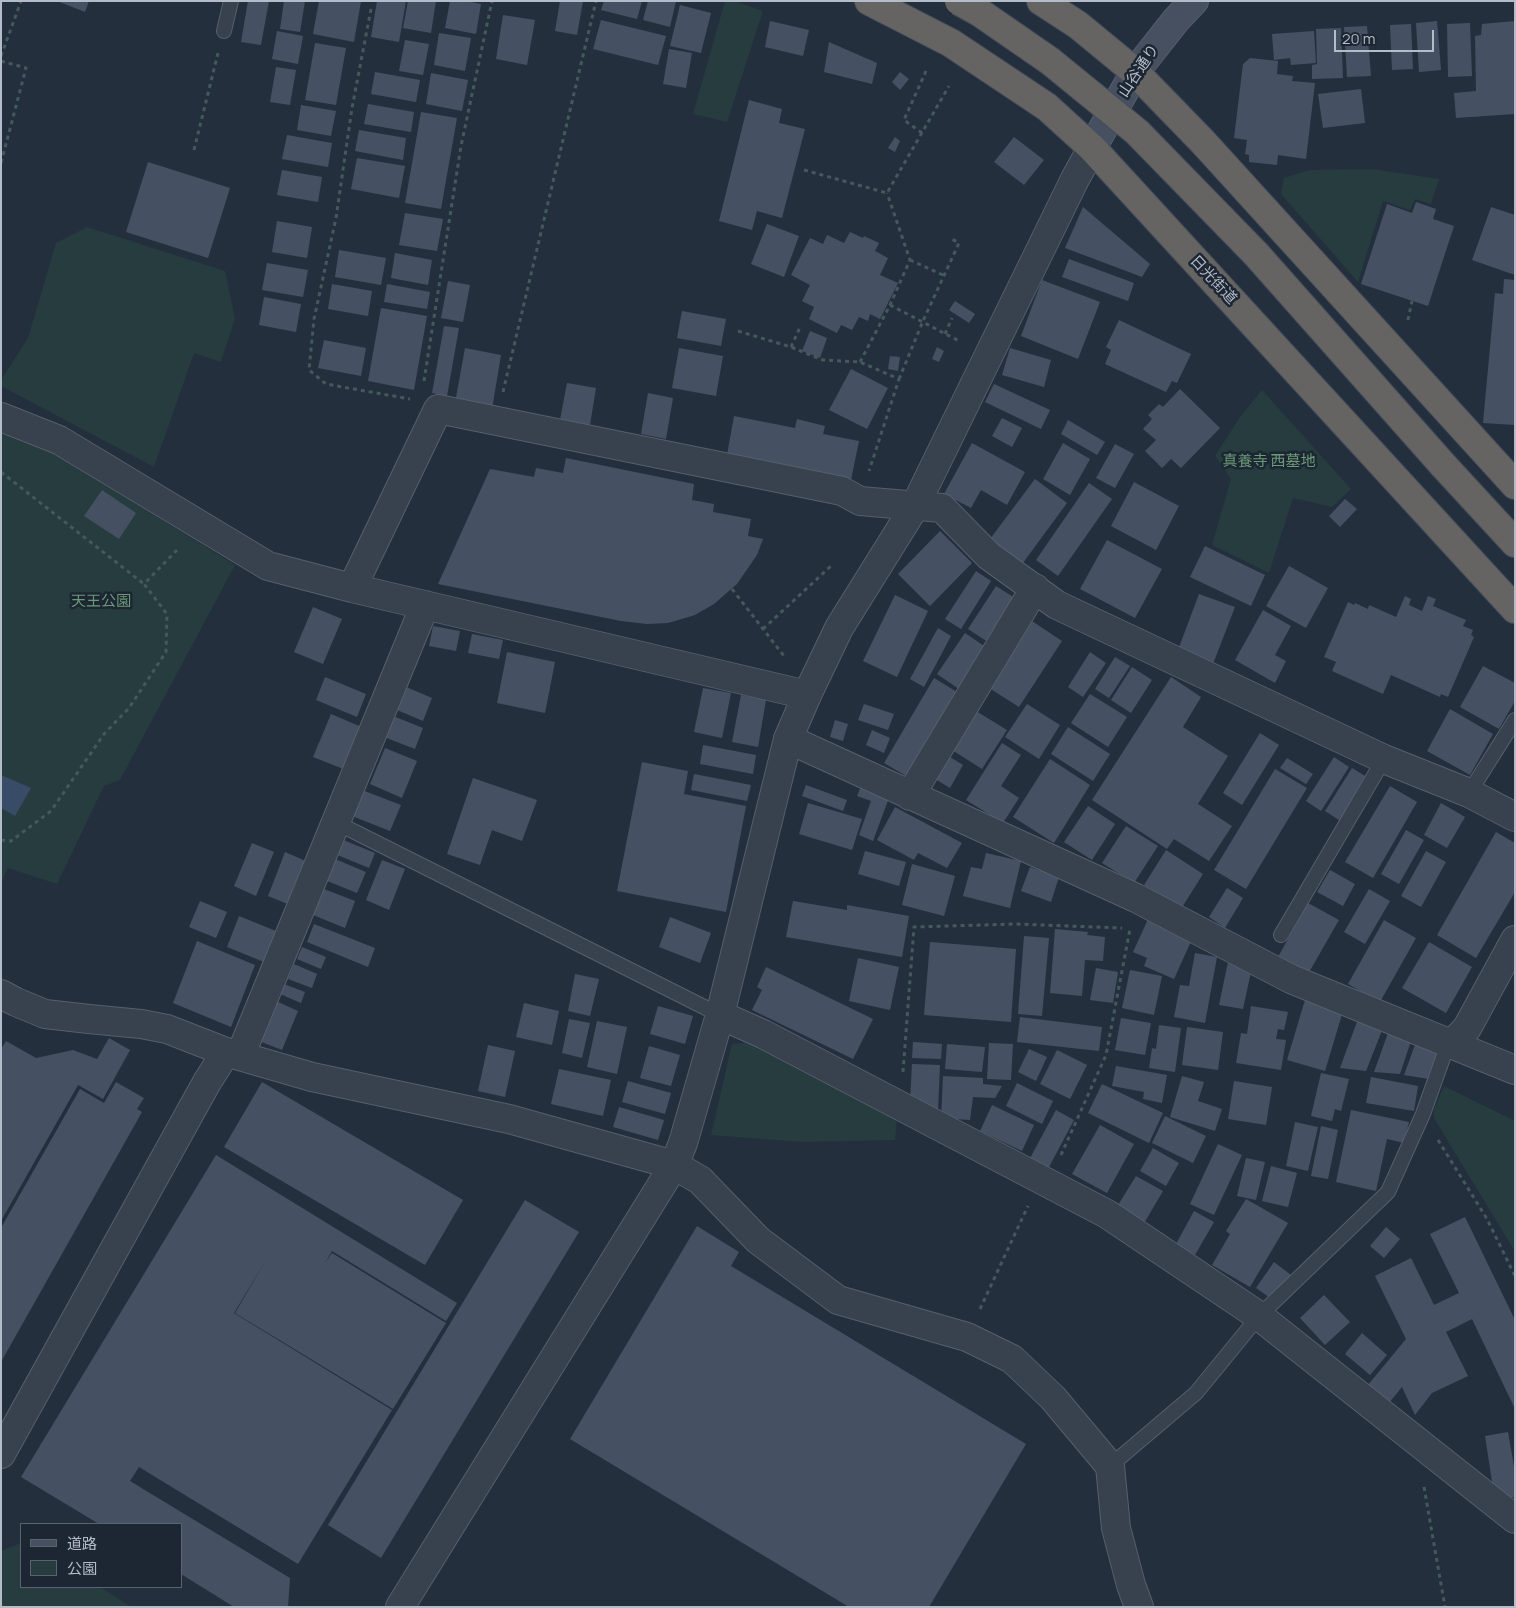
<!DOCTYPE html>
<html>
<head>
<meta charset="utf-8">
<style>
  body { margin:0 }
  #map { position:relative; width:1516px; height:1608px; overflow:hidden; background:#242f3e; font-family:Manrope,"Noto Sans JP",sans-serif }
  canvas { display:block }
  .frame { position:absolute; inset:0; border:2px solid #b4bcc9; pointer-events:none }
  .legend { position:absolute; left:20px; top:1523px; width:162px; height:65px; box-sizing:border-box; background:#1d2633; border:1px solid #59626f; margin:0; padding:6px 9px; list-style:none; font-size:15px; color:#b4bcc9 }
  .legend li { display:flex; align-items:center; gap:10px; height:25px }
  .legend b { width:25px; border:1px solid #59626f }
  .scale { position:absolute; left:1334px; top:30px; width:100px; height:22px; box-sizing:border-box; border:2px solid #b4bcc9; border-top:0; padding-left:6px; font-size:15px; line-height:18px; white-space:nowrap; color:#b4bcc9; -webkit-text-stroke:4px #1d2633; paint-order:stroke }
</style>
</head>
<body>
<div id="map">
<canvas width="1516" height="1608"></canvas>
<div class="frame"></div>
<ul class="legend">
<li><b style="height:6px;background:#465061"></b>道路</li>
<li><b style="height:14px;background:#263c3f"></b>公園</li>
</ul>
<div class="scale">20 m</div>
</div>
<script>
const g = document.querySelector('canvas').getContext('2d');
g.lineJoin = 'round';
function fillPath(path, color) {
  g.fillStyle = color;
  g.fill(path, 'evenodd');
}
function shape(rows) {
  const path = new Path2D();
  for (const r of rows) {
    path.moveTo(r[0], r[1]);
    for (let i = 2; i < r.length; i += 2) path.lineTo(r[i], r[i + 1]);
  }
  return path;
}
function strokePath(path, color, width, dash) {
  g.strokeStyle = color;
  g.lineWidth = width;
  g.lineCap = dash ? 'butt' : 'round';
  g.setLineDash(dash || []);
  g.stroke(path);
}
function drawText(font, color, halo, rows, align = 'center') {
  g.font = font + ' Manrope,"Noto Sans JP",sans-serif';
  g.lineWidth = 5;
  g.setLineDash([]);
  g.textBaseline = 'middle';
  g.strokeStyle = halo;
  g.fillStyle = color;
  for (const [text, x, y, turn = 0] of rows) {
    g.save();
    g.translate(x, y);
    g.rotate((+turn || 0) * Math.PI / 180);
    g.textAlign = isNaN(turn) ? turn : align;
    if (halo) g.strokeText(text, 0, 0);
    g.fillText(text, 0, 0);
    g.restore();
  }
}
const green = shape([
  [725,1,734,1,763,11,727,122,693,114],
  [1372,169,1439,179,1431,204,1415,199,1410,210,1383,201,1358,282,1281,194,1284,178,1310,170],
  [87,227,225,271,235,318,221,362,194,353,154,467,1,386,1,380,28,338,56,243],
  [1262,390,1351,489,1332,507,1293,498,1269,573,1212,545,1231,479,1215,456,1240,417],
  [1,431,41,445,235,565,120,780,104,786,57,884,8,868,1,883],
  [757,1042,897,1115,895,1140,801,1142,711,1135,732,1044],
  [1444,1086,1515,1121,1514,1250,1434,1118,1434,1109],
  [21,1543,21,1587,100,1587,131,1607,1,1607,1,1551]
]);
const water = shape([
  [1,775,31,788,15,816,1,808]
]);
const building = shape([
  [57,1,89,1,85,12],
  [248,1,269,1,261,45,241,42],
  [284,1,305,1,300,32,280,29],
  [319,1,361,1,354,42,313,34],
  [377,1,406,1,399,42,371,37],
  [408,1,436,1,431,33,403,28],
  [450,1,465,1,481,4,476,34,445,28],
  [560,1,583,1,577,35,555,31],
  [604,1,642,1,637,19,601,10],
  [648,1,676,1,670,27,643,20],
  [680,5,711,13,701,53,670,46],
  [503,15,535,20,527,65,496,59],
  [601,20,666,36,658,65,593,49],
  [770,21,809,30,803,56,765,47],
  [1437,21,1441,70,1419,72,1416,23],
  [1515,21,1515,114,1456,118,1454,93,1476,91,1475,36,1481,35,1482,24],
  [1470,23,1472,76,1448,77,1447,24],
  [1411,24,1413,69,1392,70,1390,25],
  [1367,26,1371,76,1347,77,1344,27],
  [1341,28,1343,78,1312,79,1312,65,1317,64,1316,29],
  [277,31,303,36,298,64,272,59],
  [1314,31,1316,63,1291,65,1290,58,1274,60,1272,34],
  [439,33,471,38,465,71,434,65],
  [405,40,429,44,423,75,399,71],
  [829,42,877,63,872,84,824,72],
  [315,43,346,48,336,105,305,100],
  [669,49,692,53,686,88,663,84],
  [1250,58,1278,61,1277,74,1293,76,1292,81,1315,83,1306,159,1278,155,1277,165,1249,162,1249,155,1245,154,1247,140,1234,138,1243,64],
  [276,67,296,70,290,105,270,102],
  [375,72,420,80,416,102,371,94],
  [900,72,909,79,900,90,892,82],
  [431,73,468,80,462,111,426,104],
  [1361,89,1365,123,1323,128,1318,94],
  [749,100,782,109,779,123,805,129,782,218,757,211,752,230,719,221],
  [368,104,414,112,411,132,364,124],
  [301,105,336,111,331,136,297,130],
  [421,112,457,118,441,209,405,203],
  [359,130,406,138,403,160,355,151],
  [287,135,332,143,328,167,282,159],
  [895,137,900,141,895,152,888,148],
  [1014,137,1044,160,1024,185,994,162],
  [357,158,405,166,399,198,351,189],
  [148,162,230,188,208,258,126,232],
  [282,170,322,177,318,202,277,195],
  [1416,202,1436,209,1433,219,1454,226,1428,306,1361,284,1387,204,1412,213],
  [1083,207,1150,264,1142,277,1065,248],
  [1491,207,1515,215,1515,275,1472,260],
  [405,213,443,219,437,251,399,245],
  [277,221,312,227,307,258,272,252],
  [767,224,799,236,784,277,751,264],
  [850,232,863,238,864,236,879,243,875,251,888,258,880,275,898,283,880,319,870,314,868,321,859,317,852,330,841,325,837,333,809,319,814,307,802,301,810,285,791,275,810,238,823,244,827,235,844,243],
  [339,250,386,258,381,285,335,277],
  [395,253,432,260,428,285,391,278],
  [1069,259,1134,283,1128,301,1062,277],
  [267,263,308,270,303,297,262,290],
  [1504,279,1515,280,1515,425,1483,423,1495,293,1503,294],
  [1042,280,1100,302,1078,359,1021,336],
  [448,281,470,285,463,322,441,318],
  [332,284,372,291,368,316,328,309],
  [387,284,430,292,427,309,384,302],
  [264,297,301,304,296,332,259,325],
  [955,301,975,314,969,323,949,310],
  [381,308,427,316,414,390,368,381],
  [682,311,726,319,721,346,677,338],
  [1119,320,1191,354,1177,383,1172,381,1166,392,1105,364,1111,350,1106,347],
  [444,326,459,328,447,396,432,393],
  [810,331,827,338,820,358,802,351],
  [324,340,366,348,361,376,318,368],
  [937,347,944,351,939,362,932,359],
  [465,348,501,355,492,409,455,403],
  [679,348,723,356,716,396,672,388],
  [1010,348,1051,360,1044,387,1002,375],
  [890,356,900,357,898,371,888,369],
  [851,369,888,388,867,429,829,410],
  [567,383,596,388,590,425,560,420],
  [994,384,1050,410,1041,429,985,402],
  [1180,389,1220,428,1181,468,1171,459,1162,468,1145,451,1156,440,1143,429,1152,419,1148,415,1159,404,1163,407],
  [648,393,673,398,666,439,641,434],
  [734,416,795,428,797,419,825,426,823,434,859,441,851,480,727,455],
  [1002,418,1022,428,1012,447,992,436],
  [1068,420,1105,442,1097,455,1061,434],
  [972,443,1025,472,1007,505,981,490,971,508,944,494],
  [1063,443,1090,459,1070,495,1043,479],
  [1115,444,1134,454,1115,488,1096,478],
  [566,458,694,484,692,500,714,504,713,512,751,519,748,536,763,539,757,555,737,584,714,604,695,615,668,623,647,624,621,621,438,584,490,469,534,477,536,468,563,473],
  [1035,479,1067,503,1020,567,987,543],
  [1134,482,1179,506,1156,550,1111,526],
  [1089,483,1112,499,1058,576,1036,560],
  [102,490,136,513,119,539,84,516],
  [1345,499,1357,509,1340,527,1329,516],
  [940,531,972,563,930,606,898,574],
  [1107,540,1162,569,1135,618,1080,589],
  [1205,546,1265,575,1251,606,1190,577],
  [1289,566,1328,588,1306,628,1266,606],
  [976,571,991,581,961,629,945,619],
  [996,586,1021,602,994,646,968,629],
  [1199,594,1235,607,1213,664,1178,650],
  [895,595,928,611,897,677,863,661],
  [1405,596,1411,599,1409,605,1422,611,1428,596,1436,599,1433,606,1466,620,1463,626,1473,630,1471,635,1474,637,1448,697,1441,694,1440,697,1391,675,1383,694,1332,671,1336,662,1324,657,1348,602,1354,605,1355,603,1368,609,1369,605,1396,617],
  [313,607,342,619,323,664,294,652],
  [1263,610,1291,626,1275,655,1286,661,1275,683,1235,660],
  [1029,619,1062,641,1019,707,986,686],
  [433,626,460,631,456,651,429,646],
  [938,628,951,636,924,687,910,679],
  [965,633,987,648,959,689,937,674],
  [472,634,503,640,499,659,468,653],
  [507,652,555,662,545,713,497,703],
  [1090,652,1106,663,1083,697,1068,687],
  [1115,657,1130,666,1109,698,1095,689],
  [1483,666,1515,683,1515,701,1499,729,1460,707],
  [1132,667,1152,680,1131,713,1111,700],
  [325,677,366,694,357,717,316,700],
  [1171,677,1201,697,1183,727,1228,756,1198,804,1232,826,1209,861,1174,839,1167,849,1092,800],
  [934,678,962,695,913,780,884,763],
  [406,687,432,698,423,721,397,710],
  [703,688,731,693,722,738,694,732],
  [1090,694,1127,717,1108,747,1071,723],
  [741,695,766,700,758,747,732,742],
  [864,704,894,714,888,730,858,720],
  [1027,704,1060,725,1039,759,1005,737],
  [1450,709,1493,734,1470,775,1427,751],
  [976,711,1007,730,982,769,952,750],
  [331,714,364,728,346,770,313,757],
  [393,716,423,728,415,749,384,737],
  [835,720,848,724,843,741,830,737],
  [1068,727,1110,754,1093,781,1051,754],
  [872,730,890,738,884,753,866,745],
  [1260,733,1279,745,1242,805,1223,793],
  [1002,743,1021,755,1001,786,1019,798,1003,823,966,800],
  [703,745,756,755,753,774,700,764],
  [385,748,417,761,402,798,370,784],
  [945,754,963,765,950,788,932,777],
  [1334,757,1349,767,1321,811,1306,801],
  [1287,758,1313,774,1306,784,1280,768],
  [1050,759,1090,785,1054,843,1013,817],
  [642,762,688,771,684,794,746,806,726,912,617,891],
  [1352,768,1370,779,1342,822,1325,811],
  [1275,769,1307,788,1246,889,1214,870],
  [694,774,751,785,747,801,691,790],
  [473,778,537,800,522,841,492,830,480,865,447,854],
  [862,784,890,795,873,841,859,835,871,801,857,796],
  [806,785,847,800,843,811,802,796],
  [1390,786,1417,802,1373,878,1345,862],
  [362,790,401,805,390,831,352,816],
  [808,803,862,819,852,850,799,834],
  [1441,803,1465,817,1447,848,1424,835],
  [1088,806,1115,824,1092,860,1064,842],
  [895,807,962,843,947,868,918,853,914,860,877,840],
  [1126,826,1158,846,1134,883,1102,863],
  [1406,830,1424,840,1399,884,1381,874],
  [1496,832,1515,843,1515,892,1476,958,1437,935],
  [341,839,375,853,369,868,335,854],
  [252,843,274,852,256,896,234,886],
  [1166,850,1203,874,1181,909,1144,885],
  [865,851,906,862,899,886,858,874],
  [1426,851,1446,862,1421,907,1401,896],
  [285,852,308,862,290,905,268,896],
  [986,853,1021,861,1010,908,963,896,971,867,982,869],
  [335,859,366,872,357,893,327,881],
  [382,860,405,869,389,910,366,900],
  [912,864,955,876,944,916,902,905],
  [1030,867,1059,877,1051,902,1021,891],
  [1330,870,1355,884,1343,906,1317,892],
  [1227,888,1243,898,1225,928,1209,917],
  [324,889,355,901,345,928,313,915],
  [1369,889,1390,901,1365,944,1344,932],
  [200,901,227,912,216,938,189,927],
  [793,901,847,910,847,905,909,916,902,957,786,937],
  [1308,903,1339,920,1308,974,1278,957],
  [239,916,276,931,264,962,227,947],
  [670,917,711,933,700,963,659,947],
  [1149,917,1193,937,1174,979,1144,966,1147,958,1133,952],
  [1384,920,1416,938,1380,1002,1348,984],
  [314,924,375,948,368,967,307,942],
  [1055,929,1088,932,1087,935,1105,937,1103,961,1085,960,1082,996,1050,993],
  [1024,936,1049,938,1042,1016,1018,1014],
  [197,941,255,965,231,1027,173,1003],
  [930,942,1016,949,1011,1022,924,1015],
  [1429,942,1472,967,1446,1013,1402,988],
  [302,947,326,957,321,969,297,959],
  [1195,953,1217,957,1205,1023,1174,1017,1180,985,1189,986],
  [858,958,899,967,890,1010,849,1001],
  [1228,962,1252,967,1243,1009,1219,1005],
  [294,964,317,974,312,988,288,979],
  [766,967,873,1019,853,1059,752,1010,762,990,757,987],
  [1096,968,1118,972,1113,1003,1090,1000],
  [1130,970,1162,976,1154,1015,1122,1008],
  [575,974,599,979,590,1016,568,1011],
  [284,984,305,992,301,1003,280,994],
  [1305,1000,1343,1011,1325,1071,1287,1060],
  [276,1001,298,1011,282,1050,259,1041],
  [524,1003,559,1011,552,1045,516,1037],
  [658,1006,693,1016,685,1044,650,1034],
  [1251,1006,1288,1012,1284,1030,1278,1029,1276,1039,1286,1040,1281,1070,1236,1063,1241,1033,1247,1034],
  [1020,1017,1102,1027,1099,1051,1017,1042],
  [1121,1018,1151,1023,1145,1055,1115,1050],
  [569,1019,590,1023,582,1058,562,1053],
  [1358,1019,1383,1028,1366,1071,1340,1068],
  [597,1021,627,1027,617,1074,587,1067],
  [1159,1025,1181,1028,1175,1072,1149,1068,1152,1048,1156,1049],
  [1187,1027,1223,1032,1218,1070,1182,1065],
  [1388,1033,1411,1041,1400,1074,1374,1072],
  [109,1038,130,1050,103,1099,78,1085,1,1221,1,1049,6,1041,36,1058,73,1050,97,1059],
  [913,1042,942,1044,941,1059,912,1058],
  [1416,1042,1440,1050,1429,1079,1404,1075],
  [989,1043,1013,1044,1011,1080,987,1079],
  [947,1044,985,1047,982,1072,945,1069],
  [488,1045,515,1051,505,1097,478,1091],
  [649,1046,680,1055,671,1086,640,1078],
  [1029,1049,1047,1057,1036,1081,1018,1072],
  [1057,1050,1087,1065,1070,1099,1040,1084],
  [912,1064,940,1065,938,1111,910,1101],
  [1116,1066,1167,1075,1162,1103,1143,1099,1144,1092,1112,1086],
  [559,1069,611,1080,603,1116,551,1104],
  [1321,1073,1349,1079,1341,1111,1335,1109,1332,1121,1311,1116],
  [943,1076,983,1078,983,1084,1002,1086,995,1098,973,1097,970,1120,941,1118],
  [1182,1076,1204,1082,1198,1101,1222,1109,1215,1131,1170,1117],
  [1371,1077,1418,1086,1414,1111,1366,1103],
  [628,1081,671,1093,665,1114,622,1102],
  [1234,1081,1272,1087,1266,1125,1228,1119],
  [116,1082,144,1098,137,1109,142,1112,1,1362,1,1228,80,1089,104,1103],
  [262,1082,463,1200,425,1265,224,1147],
  [1017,1083,1053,1101,1042,1124,1006,1106],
  [1102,1084,1163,1113,1149,1143,1088,1113],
  [992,1105,1034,1125,1022,1151,980,1131],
  [619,1107,664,1120,658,1140,613,1127],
  [1056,1110,1074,1120,1048,1169,1029,1160],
  [1351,1110,1409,1122,1404,1143,1387,1139,1376,1191,1336,1182],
  [1165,1116,1206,1136,1193,1163,1152,1143],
  [1295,1122,1318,1127,1308,1171,1286,1166],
  [1100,1125,1134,1144,1107,1193,1072,1174],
  [1321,1126,1338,1130,1328,1179,1311,1176],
  [1218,1144,1242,1155,1214,1215,1190,1204],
  [1153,1148,1179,1163,1166,1186,1140,1171],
  [216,1155,457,1303,446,1321,332,1251,325,1263,332,1253,446,1323,393,1409,235,1313,266,1260,234,1313,392,1410,298,1564,139,1467,130,1481,290,1578,288,1607,234,1607,181,1574,181,1524,99,1524,21,1477],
  [1246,1158,1265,1162,1256,1200,1237,1196],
  [1271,1166,1297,1173,1288,1207,1262,1201],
  [1136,1176,1163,1191,1143,1225,1115,1210],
  [1246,1199,1288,1223,1250,1287,1212,1265,1230,1234,1226,1231],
  [525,1200,579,1232,381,1558,328,1525],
  [1194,1211,1214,1222,1195,1255,1176,1244],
  [1465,1217,1515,1320,1515,1409,1472,1319,1446,1332,1468,1376,1432,1393,1415,1415,1402,1387,1384,1409,1363,1391,1406,1339,1375,1276,1411,1258,1434,1305,1459,1293,1430,1234],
  [697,1226,739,1252,731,1266,1026,1444,929,1607,849,1607,570,1439],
  [1386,1227,1400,1239,1384,1258,1370,1246],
  [1274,1262,1291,1275,1273,1300,1256,1288],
  [1324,1295,1350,1322,1325,1345,1300,1318],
  [1362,1333,1387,1355,1370,1375,1345,1354],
  [1508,1432,1515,1472,1515,1497,1495,1501,1485,1436]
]);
const path = shape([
  [371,9,352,108,336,218,314,319,309,370,326,384,410,399],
  [1,56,21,1],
  [1,61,26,68,1,163],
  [922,133,904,120,926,71],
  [194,150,218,53],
  [804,170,887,193,949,86],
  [910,260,945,276],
  [890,305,961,342],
  [1408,320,1412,301],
  [738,331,791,347,823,360,860,362,899,379,869,471],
  [945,334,952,318],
  [791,347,801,325],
  [860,362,890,305,910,260,887,193],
  [899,379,923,321,959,243,952,239],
  [424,381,461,146,492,1],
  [503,392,596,1],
  [1,472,144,584],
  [732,589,784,656],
  [763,629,831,566],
  [1,840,11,841,51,811,104,734,129,708,166,652,167,614,144,584,178,549],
  [903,1072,914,927,1015,924,1122,928],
  [1438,1140,1487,1219,1515,1276],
  [1061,1155,1106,1055,1130,929],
  [980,1309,1028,1206],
  [1424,1487,1445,1607]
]);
const service = shape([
  [224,31,231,1],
  [1469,793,1515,720],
  [335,822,720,1015],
  [1281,935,1384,759],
  [1110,1466,1196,1393,1259,1316,1388,1192,1423,1114,1444,1055,1452,1044]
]);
const minor = shape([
  [1,417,59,440,268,566,352,588,807,695],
  [352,588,438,409,842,491,860,501,942,508,989,556,1057,605,1384,759,1469,793,1515,817],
  [788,739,1136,898,1291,979,1515,1070],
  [910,796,1035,588],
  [1,994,16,1002,45,1014,89,1019,141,1024,167,1029,226,1052,312,1077,509,1119,674,1165,700,1180,758,1240,838,1300,967,1337,1012,1359,1053,1398,1110,1466,1116,1528,1131,1585,1139,1607],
  [720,1015,763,1034,1107,1214,1259,1316,1515,1519],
  [1452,1044,1467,1028,1515,940],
  [240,1056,425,605],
  [1,1454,207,1082,226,1052]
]);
const tertiary = shape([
  [400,1607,674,1165,683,1143,720,1015,788,739,807,695,839,628,915,506,1075,179,1092,148]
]);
const secondary = shape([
  [1092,148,1135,72,1176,20,1194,1]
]);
const trunk = shape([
  [869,1,951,43,1047,107,1092,148,1515,609],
  [1041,1,1078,25,1135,72,1203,142,1515,485],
  [1443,465,1515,543]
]);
const trunkBridge = shape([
  [959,1,979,12,1050,61,1137,132,1256,254,1443,465]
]);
const streetNames = [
  ["山谷通り",1139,71,-56],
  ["日光街道",1213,280,47]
];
const parkNames = [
  ["真養寺 西墓地",1269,462],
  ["天王公園",101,602]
];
fillPath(green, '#263c3f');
fillPath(water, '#394c67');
fillPath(building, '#455162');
strokePath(service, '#565f6c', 16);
strokePath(minor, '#565f6c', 30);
strokePath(tertiary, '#565f6c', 30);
strokePath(secondary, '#565f6c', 30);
strokePath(trunk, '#434c59', 30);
strokePath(path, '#44595c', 3, [4, 4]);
strokePath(service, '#38414e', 14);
strokePath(minor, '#38414e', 28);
strokePath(tertiary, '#38414e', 28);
strokePath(secondary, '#465061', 28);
strokePath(trunk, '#656462', 28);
strokePath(trunkBridge, '#434c59', 30, []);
strokePath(trunkBridge, '#656462', 28);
drawText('15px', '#b4bcc9', '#1d2633', streetNames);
drawText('15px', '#6b9a76', '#1d2633', parkNames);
</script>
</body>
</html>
